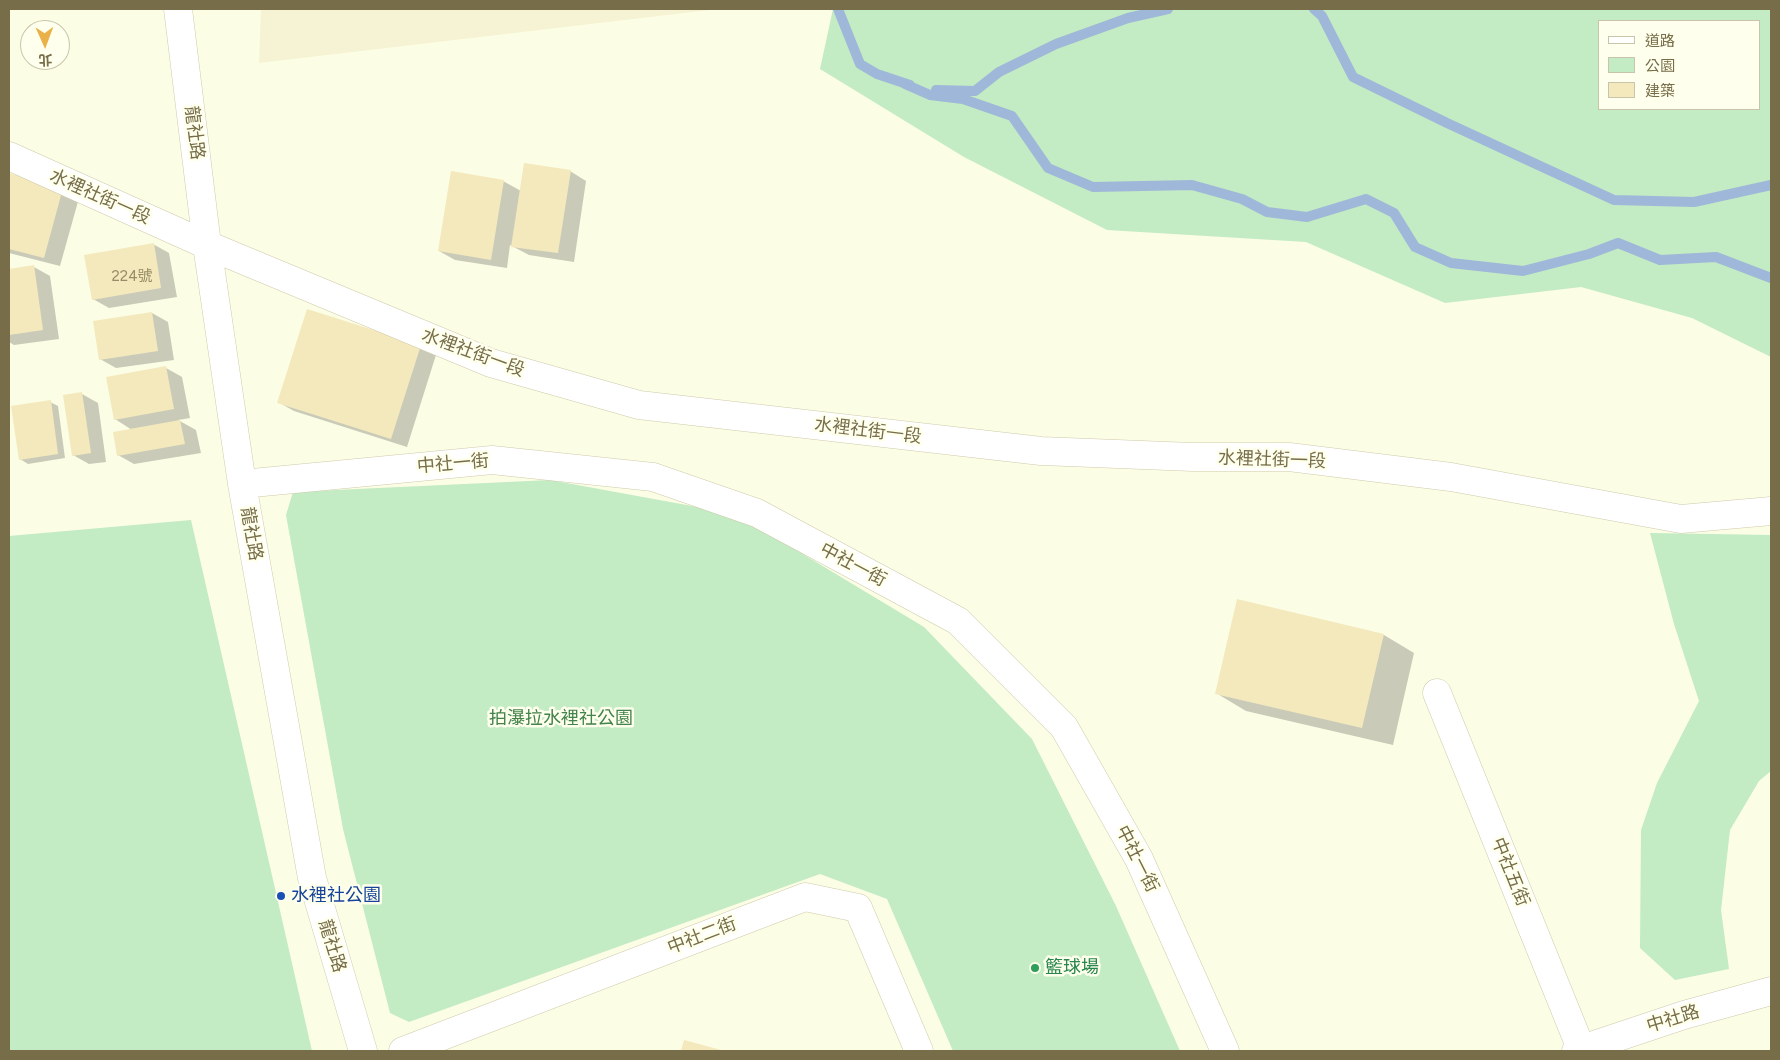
<!DOCTYPE html>
<html>
<head>
<meta charset="utf-8">
<style>
  body { margin:0 }
  #map { position:relative; width:1780px; height:1060px; overflow:hidden; background:#fcfde5; font-family:Figtree,"Noto Sans TC",sans-serif }
  canvas { display:block }
  .frame { position:absolute; inset:0; border:10px solid #776d49; pointer-events:none }
  .legend { position:absolute; left:1598px; top:20px; width:162px; height:90px; box-sizing:border-box; background:#feffec; border:1px solid #c8c5ab; margin:0; padding:6px 9px; list-style:none; font-size:15px; color:#776d49 }
  .legend li { display:flex; align-items:center; gap:10px; height:25px }
  .legend b { width:25px; border:1px solid #c8c5ab }
  .north { position:absolute; left:20px; top:20px; width:50px; height:50px; box-sizing:border-box; background:#feffec; border:1px solid #c8c5ab; border-radius:50%; rotate:178deg; font-size:14px; font-weight:700; line-height:20px; text-align:center; color:#776d49 }
  .north::after { content:''; display:block; margin:auto; width:18px; height:22px; background:#e9b148; clip-path:polygon(50% 0,100% 100%,50% 72%,0 100%) }
</style>
</head>
<body>
<div id="map">
<canvas width="1780" height="1060"></canvas>
<div class="frame"></div>
<ul class="legend">
<li><b style="height:6px;background:#fff"></b>道路</li>
<li><b style="height:14px;background:#c3ebc4"></b>公園</li>
<li><b style="height:14px;background:#f3e9bc"></b>建築</li>
</ul>
<div class="north">北</div>
</div>
<script>
const g = document.querySelector('canvas').getContext('2d');
g.lineJoin = 'round';
function fillPath(path, color) {
  g.fillStyle = color;
  g.fill(path, 'evenodd');
}
function shape(rows) {
  const path = new Path2D();
  for (const r of rows) {
    path.moveTo(r[0], r[1]);
    for (let i = 2; i < r.length; i += 2) path.lineTo(r[i], r[i + 1]);
  }
  return path;
}
function strokePath(path, color, width, dash) {
  g.strokeStyle = color;
  g.lineWidth = width;
  g.lineCap = dash ? 'butt' : 'round';
  g.setLineDash(dash || []);
  g.stroke(path);
}
function drawText(font, color, halo, rows, align = 'center') {
  g.font = font + ' Figtree,"Noto Sans TC",sans-serif';
  g.lineWidth = 5;
  g.setLineDash([]);
  g.textBaseline = 'middle';
  g.strokeStyle = halo;
  g.fillStyle = color;
  for (const [text, x, y, turn = 0] of rows) {
    g.save();
    g.translate(x, y);
    g.rotate((+turn || 0) * Math.PI / 180);
    g.textAlign = isNaN(turn) ? turn : align;
    if (halo) g.strokeText(text, 0, 0);
    g.fillText(text, 0, 0);
    g.restore();
  }
}
const residential = shape([
  [261,9,718,9,259,63]
]);
const green = shape([
  [833,9,1771,9,1771,357,1692,318,1581,287,1445,303,1306,242,1107,230,964,157,820,69],
  [1599,21,1759,21,1759,109,1599,109],
  [550,480,752,517,806,556,924,627,1032,739,1116,906,1180,1051,953,1051,887,899,820,874,409,1022,390,1013,343,829,286,515,293,492],
  [191,520,312,1051,9,1051,9,536],
  [1650,533,1771,535,1771,771,1759,781,1730,830,1721,910,1729,969,1675,980,1640,948,1641,830,1657,783,1699,701,1674,624]
]);
const shadow = shape([
  [570,171,586,181,574,262,529,255,510,245,507,268,455,260,439,251,503,181,521,191],
  [9,175,63,189,79,198,60,266,9,253],
  [153,244,169,253,177,297,109,308,93,299],
  [34,267,50,276,59,339,14,345,9,342,9,270],
  [152,313,168,322,174,360,116,368,100,359],
  [420,346,436,355,407,447,294,411,278,402],
  [166,368,182,377,190,418,178,420,196,430,201,453,134,464,118,455,132,430,115,419],
  [82,394,98,403,106,462,89,464,73,455],
  [50,402,58,406,65,458,28,464,20,459],
  [1238,601,1384,635,1414,653,1393,745,1246,711,1216,693]
]);
const stream = shape([
  [838,9,860,64,877,74,910,85],
  [1314,9,1322,16,1353,77,1447,123,1614,200,1694,202,1771,185],
  [905,84,930,95,963,99,1012,116,1048,168,1093,187,1192,185,1242,199,1267,212,1307,217,1366,199,1394,213,1415,247,1451,263,1523,271,1589,254,1618,243,1660,260,1716,257,1771,278],
  [936,90,975,91,999,72,1056,44,1128,18,1168,9]
]);
const building = shape([
  [524,163,571,170,558,253,511,247],
  [451,171,504,180,491,260,438,251],
  [9,173,63,188,44,258,9,249],
  [154,243,161,288,92,300,84,255],
  [34,265,43,330,9,335,9,269],
  [307,309,421,345,391,439,277,403],
  [152,312,158,351,99,360,93,321],
  [166,366,174,409,114,420,106,377],
  [82,392,91,453,72,456,63,395],
  [51,400,58,454,19,460,11,406],
  [180,420,185,444,117,456,113,432],
  [1237,599,1384,634,1362,728,1215,694],
  [684,1040,725,1051,681,1051]
]);
const minor = shape([
  [178,9,207,245,242,484,312,878,363,1051],
  [9,156,207,245,491,363,639,405,1041,451,1193,457,1289,457,1451,477,1681,519,1771,511],
  [242,484,492,460,653,477,757,513,958,621,1064,727,1139,859,1225,1051],
  [1437,693,1582,1051],
  [403,1051,805,897,858,908,919,1051],
  [1576,1051,1684,1015,1771,991]
]);
const markers = [
  [281,896,5,"#1a4fb4"],
  [1035,968,5,"#2e9e5b"]
];
const numberNames = [
  ["224號",132,277]
];
const streetNames = [
  ["龍社路",194,133,83],
  ["水裡社街一段",100,197,24],
  ["水裡社街一段",473,353,20],
  ["水裡社街一段",868,431,7],
  ["水裡社街一段",1272,460,2],
  ["中社一街",453,464,-5],
  ["龍社路",251,534,80],
  ["中社一街",853,565,28],
  ["中社一街",1137,859,63],
  ["中社五街",1510,872,68],
  ["中社二街",702,936,-21],
  ["龍社路",332,946,73],
  ["中社路",1673,1019,-17]
];
const parkNames = [
  ["拍瀑拉水裡社公園",561,719]
];
const transitNames = [
  ["水裡社公園",291,896]
];
const leisureNames = [
  ["籃球場",1045,968]
];
fillPath(residential, '#f5f3d3');
fillPath(green, '#c3ebc4');
fillPath(shadow, '#0003');
strokePath(stream, '#9fb7d9', 10);
fillPath(building, '#f3e9bc');
strokePath(minor, '#cfcaab', 29);
strokePath(minor, '#fff', 28);
for (const [x, y, r, color] of markers) {
  const dot = new Path2D();
  dot.arc(x, y, r, 0, 2 * Math.PI);
  g.fillStyle = color;
  g.fill(dot);
  strokePath(dot, '#feffec', 2);
}
drawText('15px', '#968c66', null, numberNames);
drawText('18px', '#776d49', '#feffec', streetNames);
drawText('18px', '#43834c', '#feffec', parkNames);
drawText('18px', '#164399', '#feffec', transitNames, 'left');
drawText('18px', '#27864d', '#feffec', leisureNames, 'left');
</script>
</body>
</html>
